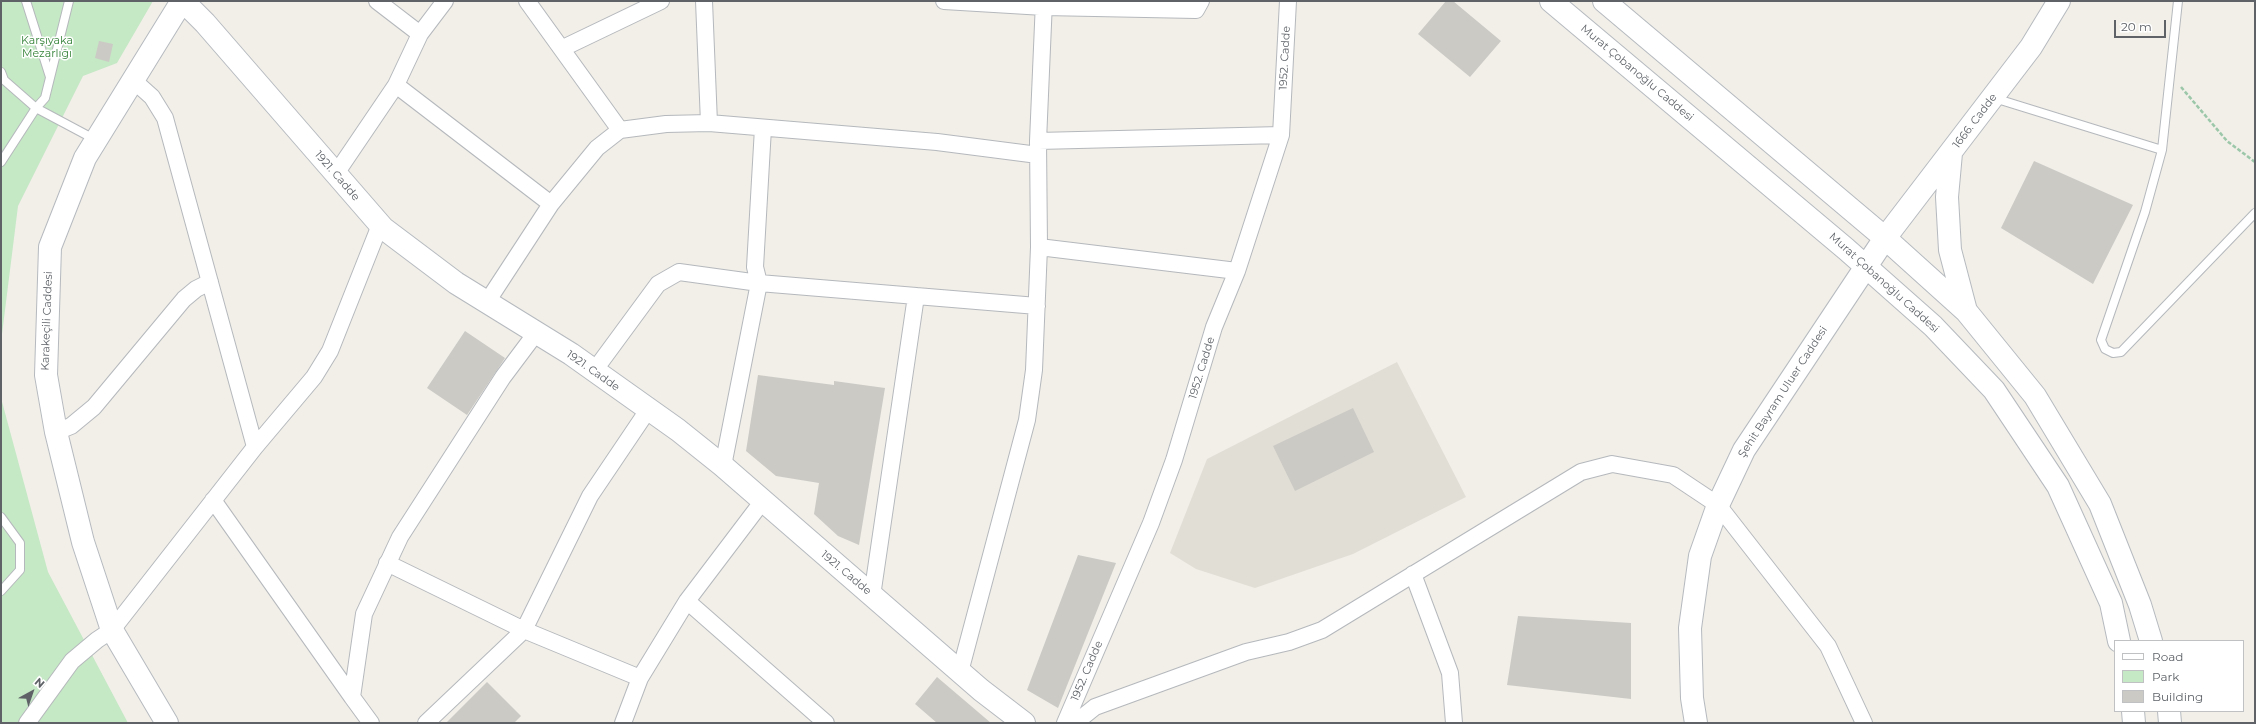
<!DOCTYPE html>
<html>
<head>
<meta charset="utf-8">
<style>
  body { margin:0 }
  #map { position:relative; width:2256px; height:724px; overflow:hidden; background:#f1efe8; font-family:Montserrat,sans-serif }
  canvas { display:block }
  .frame { position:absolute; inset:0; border:2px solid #5f6368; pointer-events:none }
  .legend { position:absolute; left:2114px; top:640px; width:130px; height:72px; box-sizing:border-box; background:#fff; border:1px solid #bfc1c3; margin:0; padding:5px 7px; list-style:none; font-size:12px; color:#5f6368 }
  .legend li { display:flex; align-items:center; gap:8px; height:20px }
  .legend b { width:20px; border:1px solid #bfc1c3 }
  .north { position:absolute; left:12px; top:672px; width:40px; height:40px; -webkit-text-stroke:3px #fff; paint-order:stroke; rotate:40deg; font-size:11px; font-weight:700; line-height:16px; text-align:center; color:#5f6368 }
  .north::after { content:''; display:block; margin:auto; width:14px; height:18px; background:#5f6368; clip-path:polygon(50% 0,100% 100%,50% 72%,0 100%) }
  .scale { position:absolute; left:2114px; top:20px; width:52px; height:18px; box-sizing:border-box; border:2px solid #5f6368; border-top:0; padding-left:5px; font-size:12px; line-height:14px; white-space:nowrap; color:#5f6368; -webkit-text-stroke:3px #fff; paint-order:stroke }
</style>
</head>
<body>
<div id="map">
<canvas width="2256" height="724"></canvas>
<div class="frame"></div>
<ul class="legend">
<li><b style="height:5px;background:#fff"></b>Road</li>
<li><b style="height:11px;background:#c5e8c5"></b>Park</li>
<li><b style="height:11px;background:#cccac5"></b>Building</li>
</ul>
<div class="north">N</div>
<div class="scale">20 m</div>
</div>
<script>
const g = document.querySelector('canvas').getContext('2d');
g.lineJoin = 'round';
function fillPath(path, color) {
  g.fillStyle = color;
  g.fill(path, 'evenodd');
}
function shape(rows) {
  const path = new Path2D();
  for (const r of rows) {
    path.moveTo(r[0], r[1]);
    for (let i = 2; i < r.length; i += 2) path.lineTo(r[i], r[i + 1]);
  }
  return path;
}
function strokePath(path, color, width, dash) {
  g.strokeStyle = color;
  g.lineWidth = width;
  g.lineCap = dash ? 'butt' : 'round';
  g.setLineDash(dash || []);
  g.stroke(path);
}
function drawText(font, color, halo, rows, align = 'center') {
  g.font = font + ' Montserrat,sans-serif';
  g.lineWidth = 3;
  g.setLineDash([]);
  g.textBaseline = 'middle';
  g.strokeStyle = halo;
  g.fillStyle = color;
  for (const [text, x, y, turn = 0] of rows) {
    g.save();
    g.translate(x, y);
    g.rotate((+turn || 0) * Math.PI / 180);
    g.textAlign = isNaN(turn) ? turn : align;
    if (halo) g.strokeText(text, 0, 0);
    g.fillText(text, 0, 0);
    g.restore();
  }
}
const education = shape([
  [1397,362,1466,497,1353,554,1255,588,1196,569,1170,553,1207,459]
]);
const green = shape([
  [1,1,153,1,117,63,83,76,18,206,1,342],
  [1,398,48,572,128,723,1,723]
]);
const building = shape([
  [1446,1,1453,1,1501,41,1470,77,1418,34],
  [99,41,113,44,109,62,95,58],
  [2034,161,2133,205,2093,284,2001,228],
  [465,331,505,358,467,415,427,388],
  [758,375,834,385,834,381,885,388,859,545,838,536,814,514,819,483,776,476,746,451],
  [1353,408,1374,452,1295,491,1273,446],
  [1078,555,1116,563,1058,708,1027,690],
  [1518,616,1631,623,1631,699,1507,685],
  [937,677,991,723,937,723,915,704],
  [487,682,521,716,514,723,446,723]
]);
const path = shape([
  [2181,87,2227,141,2255,162]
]);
const lane = shape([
  [26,1,50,77],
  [2178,1,2162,150,2145,212,2101,340,2105,349,2113,353,2121,352,2255,213],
  [1,72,4,80,36,108,96,140],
  [1994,98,2162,150],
  [1,162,36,108,45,98,69,1],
  [1,517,20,543,20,570,1,591]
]);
const street = shape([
  [377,1,420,34],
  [527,1,620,130],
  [704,1,709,123],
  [944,1,1044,7,1196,10,1201,1],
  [563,48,661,1],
  [133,80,152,97,165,118,255,447],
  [396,85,551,204],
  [1038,141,1281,135],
  [335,175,396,85,420,34,445,1],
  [1039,247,1237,271],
  [487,302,551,204,597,148,620,130,666,124,709,123,937,142,1038,155],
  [594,371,658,284,679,272,759,283,1037,306],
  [56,432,71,426,94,407,184,299,196,289,210,282],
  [723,466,759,283,755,267,763,128],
  [213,500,352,697],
  [387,563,524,630,640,678],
  [1413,574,1450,673,1454,723],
  [872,596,916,296],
  [687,601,826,723],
  [960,672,1027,420,1034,370,1039,247,1038,141,1044,1],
  [27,723,72,661,97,640,112,630,255,447,314,377,330,351,380,225],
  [371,723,352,697,364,614,400,537,503,377,536,333],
  [426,723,524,630,590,496,648,410],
  [623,723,640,678,687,601,762,502],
  [1065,723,1151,523,1174,460,1214,327,1237,271,1281,135,1288,1],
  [1075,723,1095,707,1246,652,1289,642,1322,630,1581,472,1612,464,1673,475,1718,505,1828,646,1864,723]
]);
const secondary = shape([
  [183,1,205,23,383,228,456,283,571,354,678,430,723,466,981,690,1024,723],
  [1551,1,1846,249,1933,326,1994,390,2058,486,2111,603,2119,641],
  [1604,1,1885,238,1966,311,2035,396,2100,504,2140,605,2151,641],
  [1951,153,1947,197,1950,250,1966,311],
  [2133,711,2134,723],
  [2169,711,2170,723],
  [167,723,112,630,83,542,56,432,46,375,50,247,85,158,182,1],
  [1696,723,1692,698,1690,628,1700,556,1718,505,1744,450,1885,238,2031,47,2059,1]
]);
const parkNames = [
  ["Karşıyaka",47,41],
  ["Mezarlığı",47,54]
];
const streetNames = [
  ["1952. Cadde",1285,58,-87],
  ["Murat Çobanoğlu Caddesi",1637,73,40],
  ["1666. Cadde",1975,121,-53],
  ["1921. Cadde",337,176,49],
  ["Murat Çobanoğlu Caddesi",1884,283,42],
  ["Karakeçili Caddesi",47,321,-88],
  ["1952. Cadde",1202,368,-73],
  ["1921. Cadde",593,371,35],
  ["Şehit Bayram Uluer Caddesi",1783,392,-57],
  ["1921. Cadde",846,573,40],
  ["1952. Cadde",1087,671,-67]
];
fillPath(education, '#e1ded6');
fillPath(green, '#c5e8c5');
fillPath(building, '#cccac5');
strokePath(lane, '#b5b8bc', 10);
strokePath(street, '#b5b8bc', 18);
strokePath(secondary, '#b6babf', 24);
strokePath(path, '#9cc7a9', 2.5, [4, 2]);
strokePath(lane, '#fff', 8);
strokePath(street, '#fff', 16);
strokePath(secondary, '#fff', 22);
drawText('11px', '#348238', '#fff', parkNames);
drawText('11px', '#5f6368', '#fff', streetNames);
</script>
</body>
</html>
